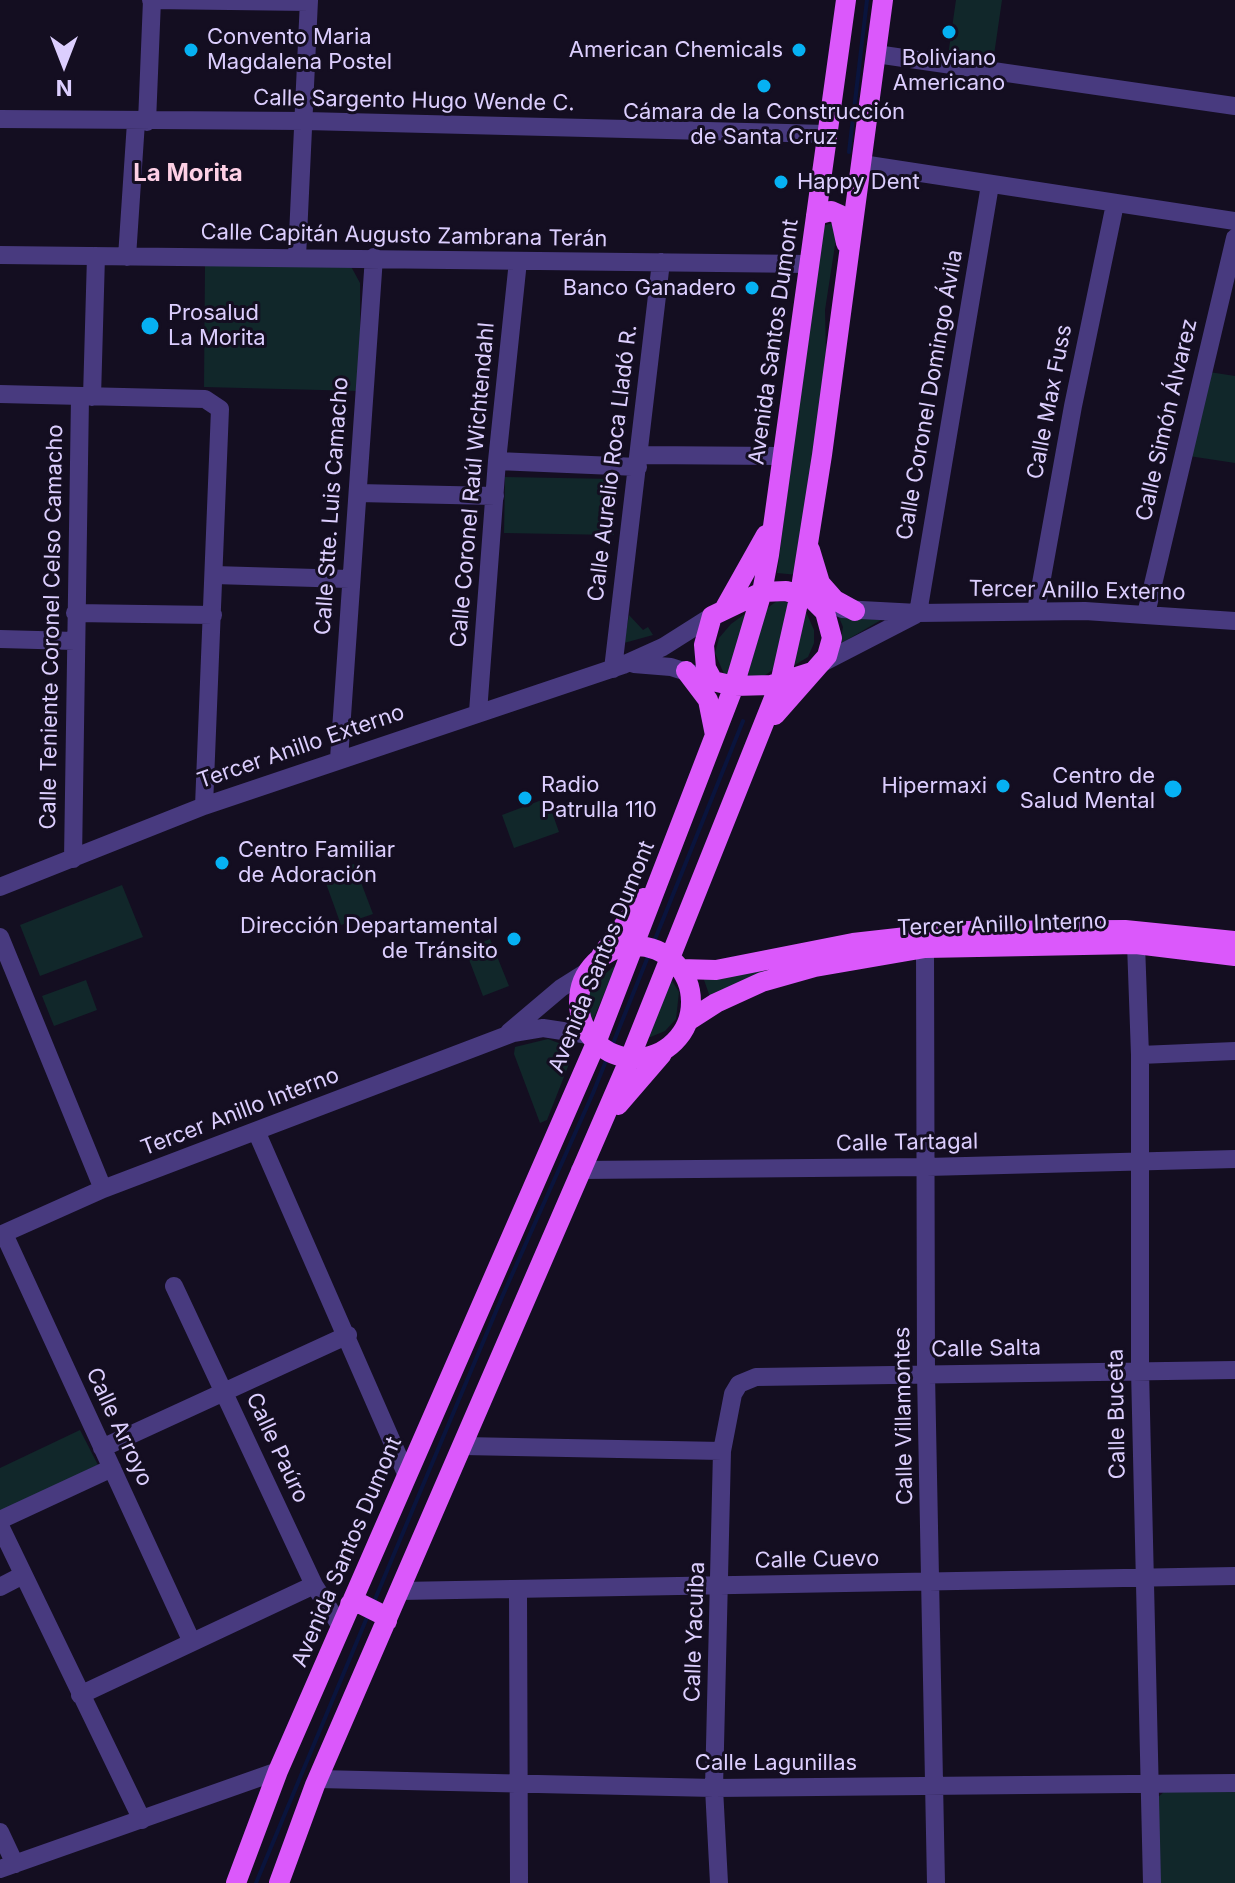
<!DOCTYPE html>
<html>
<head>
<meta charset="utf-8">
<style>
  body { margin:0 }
  #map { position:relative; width:1235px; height:1883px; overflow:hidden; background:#140e21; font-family:Inter,sans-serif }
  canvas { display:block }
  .north { position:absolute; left:24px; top:24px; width:80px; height:80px; -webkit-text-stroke:6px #140e21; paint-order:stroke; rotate:180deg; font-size:22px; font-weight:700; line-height:32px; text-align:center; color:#dccefe }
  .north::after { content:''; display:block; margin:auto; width:28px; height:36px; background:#dccefe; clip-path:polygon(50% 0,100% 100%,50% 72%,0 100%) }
</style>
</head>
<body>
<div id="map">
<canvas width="1235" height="1883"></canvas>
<div class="north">N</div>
</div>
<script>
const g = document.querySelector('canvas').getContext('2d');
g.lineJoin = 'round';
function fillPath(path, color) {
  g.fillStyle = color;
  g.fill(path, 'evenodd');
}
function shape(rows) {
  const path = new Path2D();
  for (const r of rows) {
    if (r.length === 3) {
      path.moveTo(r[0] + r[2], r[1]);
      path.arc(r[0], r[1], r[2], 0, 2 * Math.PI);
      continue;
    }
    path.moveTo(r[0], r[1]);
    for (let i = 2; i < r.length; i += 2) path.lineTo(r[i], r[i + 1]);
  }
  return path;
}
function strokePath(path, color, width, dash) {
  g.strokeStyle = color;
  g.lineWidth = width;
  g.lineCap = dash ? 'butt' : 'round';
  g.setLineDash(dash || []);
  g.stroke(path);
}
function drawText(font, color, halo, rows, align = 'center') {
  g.font = font + ' Inter,sans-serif';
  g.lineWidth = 6;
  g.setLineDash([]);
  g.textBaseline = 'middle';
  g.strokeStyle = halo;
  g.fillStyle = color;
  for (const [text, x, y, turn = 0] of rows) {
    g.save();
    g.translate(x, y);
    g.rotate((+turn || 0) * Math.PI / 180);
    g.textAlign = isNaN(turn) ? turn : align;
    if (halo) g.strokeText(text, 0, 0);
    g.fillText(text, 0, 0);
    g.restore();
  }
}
const green = shape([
  [956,0,1002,0,993,62,948,56],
  [833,223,837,232,825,310,826,354,798,575,777,573,822,226],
  [347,259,360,283,360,391,204,387,205,266],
  [1209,372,1235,376,1235,463,1189,456],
  [505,477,615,479,614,535,504,533],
  [777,601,791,603,774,669,764,676,747,678,766,609],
  [749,611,730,677,724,674,715,653,719,638,731,624],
  [806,612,814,630,814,643,808,657,793,666],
  [629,615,643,630,648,627,653,635,624,643],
  [838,615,881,620,840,644,843,627],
  [547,798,559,832,514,848,502,815],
  [354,864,373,914,341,925,323,875],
  [122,885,143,937,40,976,20,925],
  [490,939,509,986,483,996,465,949],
  [617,964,590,1027,586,1001,589,987],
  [769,968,711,1000,703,977],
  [671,979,679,992,676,1019,665,1031,648,1038],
  [86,980,97,1010,54,1026,42,996],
  [548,1039,564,1045,569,1064,547,1120,540,1123,514,1054,515,1047],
  [80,1430,98,1465,0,1512,0,1468],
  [1235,1790,1235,1883,1158,1883,1157,1798,1165,1791]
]);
const stream = shape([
  [849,152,867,0],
  [373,1604,502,1297,593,1093,743,721],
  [256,1883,368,1615]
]);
const minor = shape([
  [151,0,309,2],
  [876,54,1235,106],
  [0,119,306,121,827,134],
  [147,122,152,0],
  [862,164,1235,221],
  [0,255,808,264],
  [127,257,136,122],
  [297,257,309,0],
  [0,394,205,399,220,409,204,806],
  [92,397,96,256],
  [640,455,781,456],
  [497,461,638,467],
  [358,493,495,496],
  [214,575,349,579],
  [842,609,918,613,1085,611,1235,621],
  [1036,611,1073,406,1115,204],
  [75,613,213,615],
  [918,613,990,185],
  [1146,614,1235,238],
  [0,639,75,641],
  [822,663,915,615],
  [634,664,671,667,699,676],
  [613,669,661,262],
  [478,712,497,461,518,261],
  [339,759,374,257],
  [73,859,80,397],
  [0,887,204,806,623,665,663,647,712,616],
  [0,937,103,1189],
  [1136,944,1140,1055,1140,1370,1152,1883],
  [925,948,926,1374,936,1883],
  [509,1032,561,988,588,971],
  [1140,1055,1235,1051],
  [257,1133,407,1476],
  [580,1170,927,1167,1235,1159],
  [4,1234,191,1640],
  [0,1235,103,1189,513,1033,543,1028,589,1035],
  [174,1286,314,1585,341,1627],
  [463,1446,722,1451],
  [102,1448,348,1335],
  [0,1520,112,1468],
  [0,1526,142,1820],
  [0,1587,23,1575],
  [400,1591,1235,1576],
  [518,1591,519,1883],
  [80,1695,314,1585],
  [318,1779,714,1788,1235,1783],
  [0,1832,15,1864],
  [0,1869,278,1771],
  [719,1883,714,1788,722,1451,733,1394,739,1384,756,1377,1235,1370]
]);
const major = shape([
  [816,215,831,211,840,215,846,243],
  [810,550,820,583,835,600,855,611],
  [725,608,766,535],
  [686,671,708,700,715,735],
  [775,715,827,656,832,638,825,612,811,598,786,591,762,592,712,616,704,645,706,668,713,681,734,686,771,685,812,672],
  [635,1002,56],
  [601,956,644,898],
  [680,969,716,970,853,943,960,931,1125,930,1235,941],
  [688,1021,716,1003,762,982,815,967,925,948,1136,944,1235,956],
  [618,1105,662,1054],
  [350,1604,361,1604,383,1615,387,1621],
  [236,1883,278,1771,596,1043,734,686,762,592,769,555,846,0],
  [279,1883,315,1785,630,1058,780,683,800,594,822,455,883,0]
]);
const markers = [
  [949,32,8,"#06b1f3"],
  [191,50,8,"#06b1f3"],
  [799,50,8,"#06b1f3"],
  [764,86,8,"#06b1f3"],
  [781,182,8,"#06b1f3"],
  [752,288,8,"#06b1f3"],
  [150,326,10,"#06b1f3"],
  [1003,786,8,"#06b1f3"],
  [1173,789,10,"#06b1f3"],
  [525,798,8,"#06b1f3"],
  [222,863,8,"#06b1f3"],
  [514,939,8,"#06b1f3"]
];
const poiNames = [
  ["Convento Maria",207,37],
  ["Magdalena Postel",207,62],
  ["American Chemicals",783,50,"right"],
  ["Boliviano",949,58,"center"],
  ["Americano",949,83,"center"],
  ["Cámara de la Construcción",764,112,"center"],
  ["de Santa Cruz",764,137,"center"],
  ["Happy Dent",797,182],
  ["Banco Ganadero",736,288,"right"],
  ["Prosalud",168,313],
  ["La Morita",168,338],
  ["Centro de",1155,776,"right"],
  ["Salud Mental",1155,801,"right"],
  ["Radio",541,785],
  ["Patrulla 110",541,810],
  ["Hipermaxi",987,786,"right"],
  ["Centro Familiar",238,850],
  ["de Adoración",238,875],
  ["Dirección Departamental",498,926,"right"],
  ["de Tránsito",498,951,"right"]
];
const streetNames = [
  ["Calle Sargento Hugo Wende C.",414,101,1],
  ["Calle Capitán Augusto Zambrana Terán",404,236,1],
  ["Avenida Santos Dumont",774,342,-82],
  ["Calle Coronel Domingo Ávila",930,395,-80],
  ["Calle Max Fuss",1050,402,-79],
  ["Calle Simón Álvarez",1167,420,-77],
  ["Calle Aurelio Roca Lladó R.",613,463,-83],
  ["Calle Coronel Raúl Wichtendahl",473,485,-85],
  ["Calle Stte. Luis Camacho",332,506,-86],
  ["Tercer Anillo Externo",1077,591,1],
  ["Calle Teniente Coronel Celso Camacho",52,627,-89],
  ["Tercer Anillo Externo",301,747,-19],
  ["Tercer Anillo Interno",1002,925,-2],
  ["Avenida Santos Dumont",602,957,-68],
  ["Tercer Anillo Interno",240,1112,-21],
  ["Calle Tartagal",907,1143,-1],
  ["Calle Salta",986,1349,-1],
  ["Calle Buceta",1117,1414,-91],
  ["Calle Villamontes",904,1416,-91],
  ["Calle Arroyo",119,1427,65],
  ["Calle Paúro",277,1448,65],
  ["Avenida Santos Dumont",347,1552,-67],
  ["Calle Cuevo",817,1560,-1],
  ["Calle Yacuiba",695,1632,-88],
  ["Calle Lagunillas",776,1763]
];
const neighbourhoodNames = [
  ["La Morita",188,174]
];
fillPath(green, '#11272a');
strokePath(stream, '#0a143d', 4);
strokePath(minor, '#483a7f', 18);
strokePath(major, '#db58fb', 20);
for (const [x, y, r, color] of markers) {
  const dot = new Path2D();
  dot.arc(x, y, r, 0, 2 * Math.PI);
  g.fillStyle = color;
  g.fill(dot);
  strokePath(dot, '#140e21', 3);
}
drawText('22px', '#dccefe', '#140e21', poiNames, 'left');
drawText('22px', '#dccefe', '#140e21', streetNames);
drawText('bold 24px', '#fed0e5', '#140e21', neighbourhoodNames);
</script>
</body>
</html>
